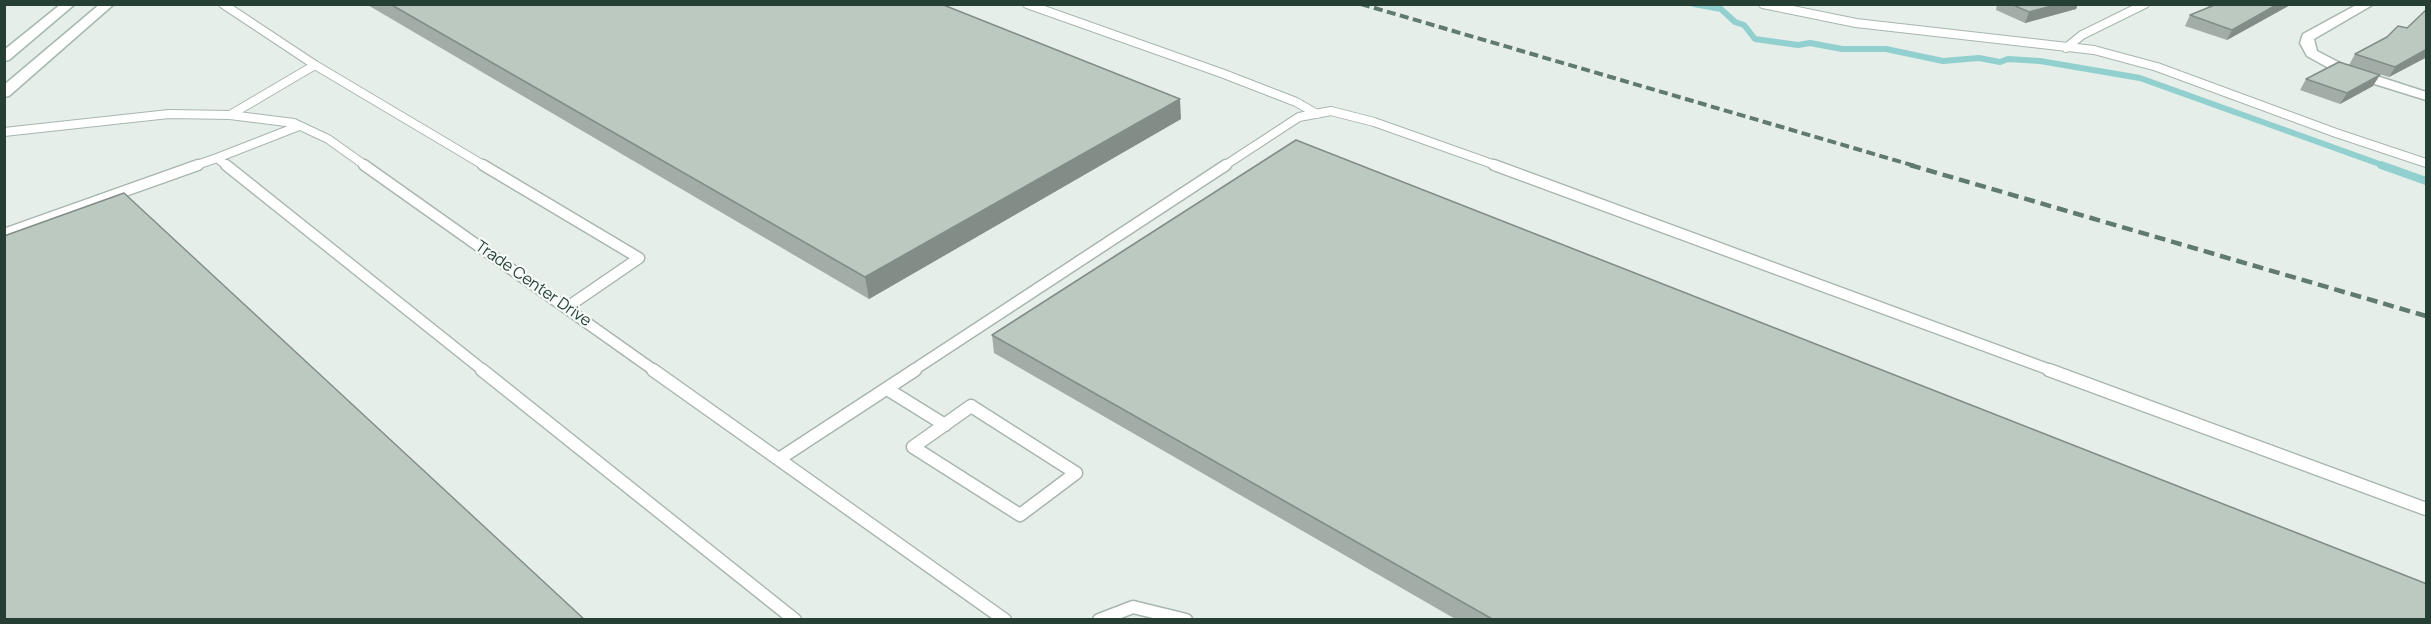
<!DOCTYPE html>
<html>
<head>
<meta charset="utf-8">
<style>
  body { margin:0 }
  #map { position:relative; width:2431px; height:624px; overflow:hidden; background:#e6eee9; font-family:Manrope,sans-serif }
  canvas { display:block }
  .frame { position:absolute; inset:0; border:6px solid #253f34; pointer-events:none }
</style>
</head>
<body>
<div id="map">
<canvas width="2431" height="624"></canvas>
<div class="frame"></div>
</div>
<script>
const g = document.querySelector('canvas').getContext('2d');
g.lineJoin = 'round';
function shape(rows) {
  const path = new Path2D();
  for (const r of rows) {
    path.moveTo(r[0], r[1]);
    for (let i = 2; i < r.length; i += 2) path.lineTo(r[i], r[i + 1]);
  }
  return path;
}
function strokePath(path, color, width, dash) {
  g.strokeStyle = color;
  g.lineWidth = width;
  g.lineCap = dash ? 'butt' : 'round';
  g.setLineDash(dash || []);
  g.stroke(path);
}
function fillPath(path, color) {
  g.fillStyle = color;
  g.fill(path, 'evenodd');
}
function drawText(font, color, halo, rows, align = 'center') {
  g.font = font + ' Manrope,sans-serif';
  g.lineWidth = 4.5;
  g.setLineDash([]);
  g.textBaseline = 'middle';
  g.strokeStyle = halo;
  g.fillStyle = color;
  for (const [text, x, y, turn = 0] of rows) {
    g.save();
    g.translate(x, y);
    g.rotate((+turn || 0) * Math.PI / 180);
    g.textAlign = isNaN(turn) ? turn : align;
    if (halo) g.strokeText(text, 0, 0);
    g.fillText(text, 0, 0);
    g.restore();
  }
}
const streamFar1 = shape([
  [1694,4,1721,9,1735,22,1744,25,1755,39,1798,45,1810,43,1842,49,1886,49,1943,61,1979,58,2000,62,2008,59,2040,61,2140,78,2385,166]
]);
const stream = shape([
  [2381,165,2426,181]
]);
const serviceFar2 = shape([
  [223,4,315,65],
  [1027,4,1224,74,1296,102,1317,114],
  [1763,4,1856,23,2094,50,2157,67,2336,133,2426,163],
  [2066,48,2082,35,2145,4],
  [230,115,315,65,485,166],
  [4,132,169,114,230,115,294,123,328,139,366,166],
  [217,158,299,126],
  [194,166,217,158,227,166],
  [1224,166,1299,117,1331,111,1374,122,1498,166]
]);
const serviceFar1 = shape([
  [226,165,484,371],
  [364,165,655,371],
  [483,165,639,258,566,308],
  [1494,165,2053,371],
  [4,234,198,165],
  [912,371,1226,165]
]);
const service = shape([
  [482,370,795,620],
  [653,370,1005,620],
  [2049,370,2426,509],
  [887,389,945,425],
  [971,406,1076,473,1020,515,913,447,971,406],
  [779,459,915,370],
  [1099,620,1133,607,1186,620]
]);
const minor = shape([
  [2358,4,2374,4,2314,39,2317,51,2346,66,2426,92,2426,100,2336,72,2307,56,2300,43,2303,34,2358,4]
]);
const secondary = shape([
  [61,4,75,4,9,60,4,61,4,50,61,4],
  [100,4,114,4,9,96,4,97,4,85,100,4]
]);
const railFar1 = shape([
  [1361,4,1915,166]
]);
const rail = shape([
  [1910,165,2426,316]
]);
const wall = shape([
  [366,4,941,4,1181,119,869,299],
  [1997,4,2078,4,2076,9,2025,23,1996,10],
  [2210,4,2292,4,2227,40,2185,26,2190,15,2208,8],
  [2407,28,2427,57,2389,77,2349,65,2355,54],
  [2306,79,2373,86,2340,104,2300,90],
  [992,335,2427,620,1457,620,994,353]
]);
const shadedWall = shape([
  [2059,4,2078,4,2076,9,2025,23,2029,12],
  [2278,4,2292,4,2227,40,2232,30],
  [2427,49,2427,57,2389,77,2395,67],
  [2380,75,2373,86,2340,104,2347,93],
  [1180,99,1181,119,869,299,865,277]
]);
const building = shape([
  [390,4,941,4,1180,99,865,277,390,4],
  [2011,4,2059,4,2029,12,2011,4],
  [2217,4,2278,4,2232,30,2190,15,2217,4],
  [2427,9,2427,49,2395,67,2355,54,2387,37,2398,26,2407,28,2427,9],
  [2339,62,2380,75,2347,93,2306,79,2339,62],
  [1296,140,2427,584,2427,620,1494,620,992,335,1296,140],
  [124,193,585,620,4,620,4,236,124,193]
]);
const streetNames = [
  ["Trade Center Drive",533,284,35]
];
strokePath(streamFar1, '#91d0ce', 6);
strokePath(stream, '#91d0ce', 8);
strokePath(serviceFar2, '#a8b6af', 10);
strokePath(serviceFar1, '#a8b6af', 13);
strokePath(service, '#a8b6af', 15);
strokePath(minor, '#a8b6af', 3);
strokePath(secondary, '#a4b9ae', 3);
strokePath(serviceFar2, '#fff', 8);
strokePath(serviceFar1, '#fff', 10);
strokePath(service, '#fff', 12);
fillPath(minor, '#fff');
fillPath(secondary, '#fff');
strokePath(railFar1, '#607a6f', 4, [9, 4.5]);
strokePath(rail, '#607a6f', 4.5, [11, 6]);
fillPath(wall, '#a1ada6');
fillPath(shadedWall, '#838d87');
fillPath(building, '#bbc9c1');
strokePath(building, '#838d87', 1.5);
drawText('16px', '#253f34', '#f6faf8', streetNames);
</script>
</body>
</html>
